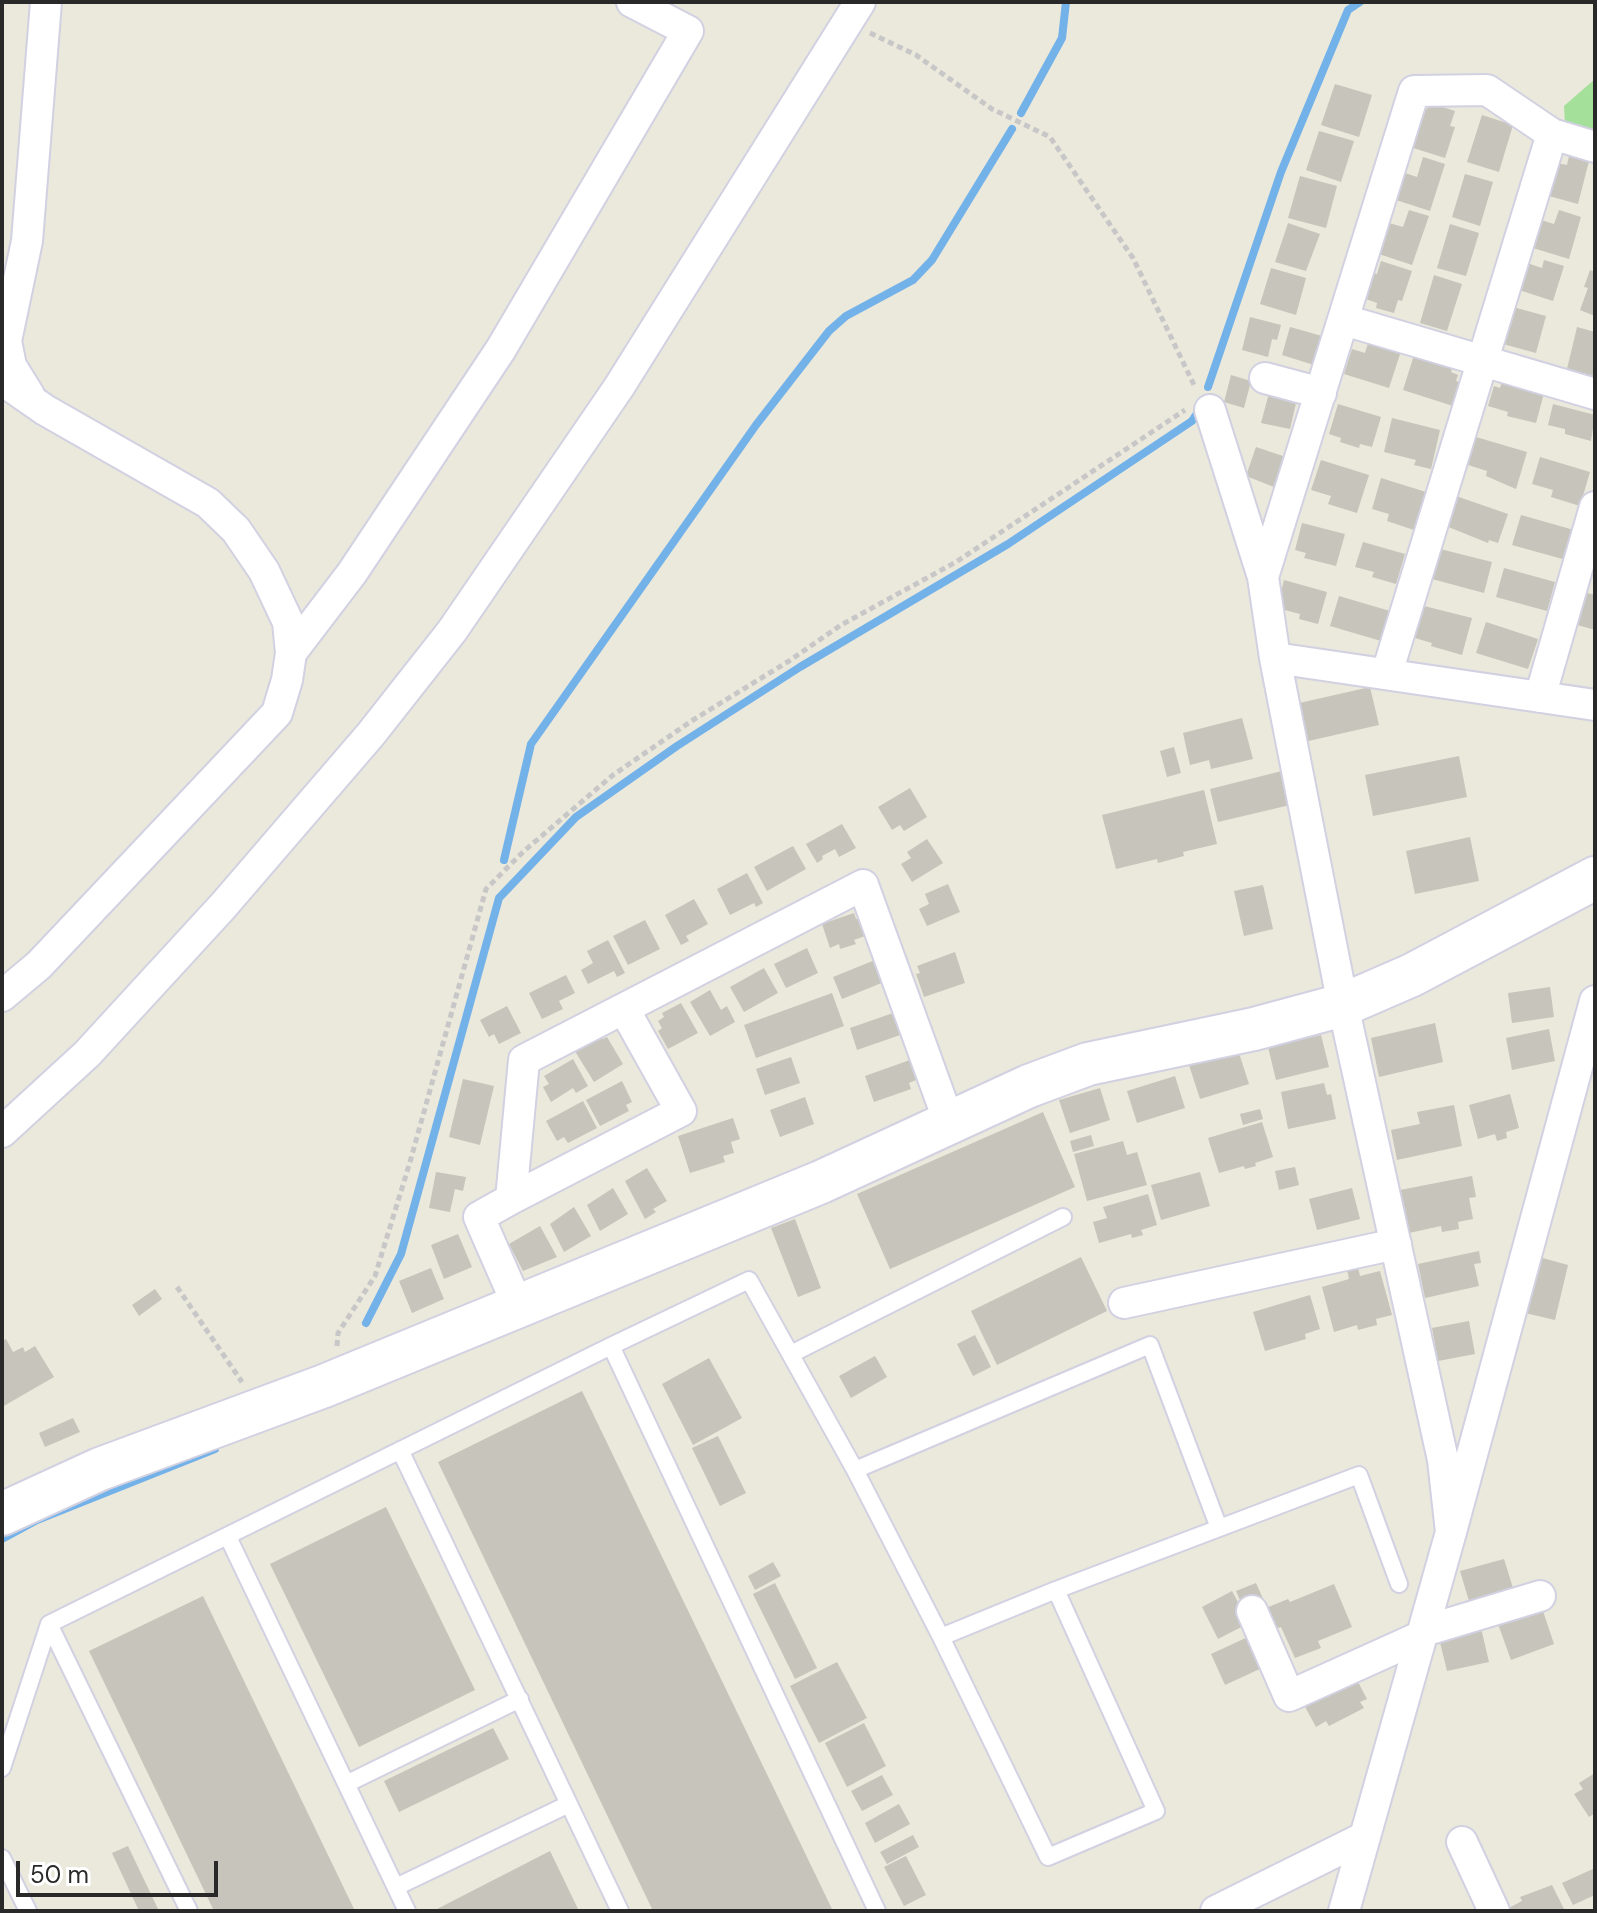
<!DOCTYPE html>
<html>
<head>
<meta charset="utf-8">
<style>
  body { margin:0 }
  #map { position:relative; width:1597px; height:1913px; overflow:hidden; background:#ebe8dc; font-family:"DM Sans",sans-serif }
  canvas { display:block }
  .frame { position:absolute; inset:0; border:4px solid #292929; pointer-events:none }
  .scale { position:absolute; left:16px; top:1861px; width:202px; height:36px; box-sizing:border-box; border:4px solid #292929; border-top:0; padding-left:10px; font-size:24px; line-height:28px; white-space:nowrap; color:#292929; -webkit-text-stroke:6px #fff; paint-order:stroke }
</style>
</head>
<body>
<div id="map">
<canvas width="1597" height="1913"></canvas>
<div class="frame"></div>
<div class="scale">50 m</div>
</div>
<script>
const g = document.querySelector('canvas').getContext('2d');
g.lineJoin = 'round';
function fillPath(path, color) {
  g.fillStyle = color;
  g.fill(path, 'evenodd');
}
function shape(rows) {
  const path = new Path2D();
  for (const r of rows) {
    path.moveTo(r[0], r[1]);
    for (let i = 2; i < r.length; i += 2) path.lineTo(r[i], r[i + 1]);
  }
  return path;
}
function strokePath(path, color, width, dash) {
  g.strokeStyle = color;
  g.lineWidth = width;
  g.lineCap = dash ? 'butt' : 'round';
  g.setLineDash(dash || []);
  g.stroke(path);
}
const green = shape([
  [1595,79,1595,133,1565,125,1564,106]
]);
const stream = shape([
  [1021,113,1062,38,1066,2],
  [1208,387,1281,172,1348,10,1360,2],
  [504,860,531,744,756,425,829,331,846,316,913,280,932,260,1012,129],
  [366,1323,401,1254,499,898,576,817,677,746,800,667,1008,544,1192,421,1198,412],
  [2,1539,37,1520,215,1449]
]);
const building = shape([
  [1335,84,1372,95,1359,137,1321,125],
  [1433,104,1455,111,1450,126,1455,127,1445,158,1410,147,1420,114],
  [1482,115,1513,125,1499,172,1467,162],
  [1319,131,1354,141,1341,182,1306,170],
  [1569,156,1589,161,1578,204,1549,196,1557,163,1567,165],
  [1423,157,1445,164,1430,211,1396,200,1405,173,1417,177],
  [1465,174,1493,182,1480,226,1452,217],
  [1300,176,1337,186,1326,228,1288,218],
  [1409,210,1429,216,1412,265,1379,254,1389,223,1403,227],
  [1559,210,1581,217,1569,259,1533,248,1541,220,1554,224],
  [1288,223,1320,234,1306,271,1275,262],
  [1450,224,1479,233,1466,276,1437,268],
  [1544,260,1564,266,1553,301,1519,290,1527,263,1542,268],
  [1381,261,1412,271,1402,301,1398,300,1394,313,1376,308,1377,303,1363,298,1371,272,1377,274],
  [1271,268,1306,278,1296,315,1260,304],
  [1590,270,1595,272,1595,316,1580,310,1588,288,1584,287],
  [1434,275,1462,284,1447,331,1420,323],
  [1513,307,1546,316,1536,353,1503,344],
  [1250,317,1281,325,1277,340,1272,339,1268,357,1242,350],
  [1290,327,1322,336,1314,365,1282,355],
  [1577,327,1595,332,1594,376,1567,369],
  [1369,340,1401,351,1389,388,1344,374,1352,349,1365,353],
  [1414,355,1452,368,1451,372,1458,375,1456,381,1460,382,1453,406,1403,390],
  [1231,375,1251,381,1244,408,1224,402],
  [1502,382,1544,393,1536,423,1507,416,1508,412,1488,406,1494,386,1500,388],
  [1269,393,1297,399,1290,429,1261,423],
  [1338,404,1381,417,1372,447,1360,444,1359,448,1340,442,1341,438,1329,434],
  [1553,404,1595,415,1591,441,1565,434,1565,429,1548,425],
  [1392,418,1440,430,1431,469,1414,465,1416,460,1384,452],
  [1476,437,1527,452,1516,489,1486,476,1487,471,1468,465],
  [1256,447,1289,458,1279,489,1246,476],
  [1540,457,1590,472,1580,506,1551,497,1553,490,1532,484],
  [1321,460,1369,475,1357,513,1328,504,1331,496,1311,490],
  [1381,478,1426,492,1414,530,1387,521,1389,514,1372,509],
  [1456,496,1508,514,1498,543,1489,540,1488,543,1446,526],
  [1521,515,1574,530,1566,560,1512,545],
  [1302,523,1345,534,1336,566,1304,558,1306,553,1295,550],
  [1363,542,1405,554,1396,584,1372,577,1374,572,1355,567],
  [1440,549,1492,562,1484,593,1432,579],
  [1504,568,1555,582,1547,611,1496,597],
  [1284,580,1327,592,1318,624,1299,619,1300,614,1277,608],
  [1584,592,1595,595,1595,630,1574,624],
  [1339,596,1390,611,1381,641,1330,626],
  [1424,606,1472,618,1462,655,1431,646,1432,643,1415,638],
  [1486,622,1538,639,1528,669,1476,653],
  [1370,687,1379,725,1304,742,1295,704],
  [1242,718,1253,759,1211,769,1209,760,1190,765,1183,733],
  [1174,747,1181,773,1167,777,1160,751],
  [1459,756,1467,797,1373,816,1365,775],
  [1282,771,1290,805,1218,822,1210,789],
  [910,788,927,817,904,831,900,825,892,830,878,807],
  [1204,790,1217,844,1183,852,1184,856,1158,863,1157,859,1116,869,1102,815],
  [842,824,856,848,839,857,835,849,822,856,823,859,817,863,806,844],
  [1470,837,1479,881,1415,894,1406,851],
  [927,839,943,863,912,882,901,864,911,858,907,852],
  [793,846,806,869,767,891,754,867],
  [747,873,763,903,756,907,754,903,730,915,717,889],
  [948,884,960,912,927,926,919,909,929,904,925,894],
  [1263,885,1273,929,1244,936,1234,891],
  [694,899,708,924,686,936,689,941,681,945,665,915],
  [854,913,856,919,859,918,865,936,854,940,856,944,840,949,839,944,830,948,822,924],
  [645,920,660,949,628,965,613,936],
  [608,940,625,973,617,977,614,971,588,984,581,970,593,963,587,951],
  [807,948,818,973,786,988,774,964],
  [955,952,965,983,924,997,916,974,920,973,917,966],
  [875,960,884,982,842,999,833,977],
  [764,968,778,993,744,1012,730,987],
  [566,975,575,993,559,1001,563,1009,542,1019,529,993],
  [1550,987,1554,1017,1512,1023,1508,993],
  [710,990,721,1010,727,1006,735,1022,710,1036,690,1002],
  [832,993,844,1026,756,1058,744,1025],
  [681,1003,698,1033,668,1049,658,1031,662,1028,658,1021,664,1017,662,1013],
  [507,1006,521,1033,499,1044,494,1034,489,1037,480,1020],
  [893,1013,900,1035,857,1050,850,1028],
  [1435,1023,1443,1062,1379,1077,1371,1038],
  [1549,1029,1555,1061,1512,1070,1506,1038],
  [599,1033,603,1039,607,1037,623,1064,594,1082,573,1048],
  [1321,1035,1329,1067,1276,1080,1268,1047],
  [1238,1050,1249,1084,1200,1099,1189,1065],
  [791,1057,800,1083,765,1095,756,1069],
  [573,1059,588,1086,576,1093,573,1088,551,1102,543,1087,549,1084,544,1076],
  [910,1060,916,1080,909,1083,911,1089,874,1102,865,1076],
  [1175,1076,1185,1108,1137,1123,1127,1091],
  [463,1079,494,1086,480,1145,449,1137],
  [622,1081,632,1102,626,1105,629,1111,600,1126,586,1100],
  [1324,1083,1327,1095,1331,1094,1336,1119,1288,1129,1281,1092],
  [1100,1088,1110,1120,1070,1133,1059,1100],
  [1510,1094,1519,1128,1506,1132,1507,1138,1497,1141,1495,1134,1478,1139,1469,1105],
  [805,1097,814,1124,780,1137,770,1110],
  [583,1101,597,1128,568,1143,564,1137,557,1141,546,1121],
  [1454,1105,1462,1146,1397,1160,1391,1130,1420,1124,1417,1112],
  [1260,1109,1263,1119,1243,1125,1240,1114],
  [1043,1112,1075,1187,890,1269,857,1194],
  [733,1118,740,1139,731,1142,734,1153,723,1156,725,1162,690,1173,678,1136],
  [1262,1122,1273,1157,1255,1163,1256,1166,1245,1169,1244,1166,1219,1173,1208,1138],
  [1091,1135,1094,1146,1073,1152,1070,1141],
  [1123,1141,1127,1155,1137,1152,1147,1185,1087,1201,1074,1154],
  [1295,1167,1299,1185,1279,1190,1275,1171],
  [647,1168,667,1201,653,1209,656,1212,645,1219,625,1181],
  [436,1172,466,1177,463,1191,455,1189,450,1212,429,1208],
  [1200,1172,1210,1206,1161,1220,1151,1185],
  [1472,1176,1476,1197,1469,1198,1473,1219,1458,1222,1459,1229,1442,1232,1441,1226,1409,1233,1400,1190],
  [613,1188,628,1214,600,1231,587,1205],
  [1352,1188,1360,1219,1317,1230,1309,1199],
  [1148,1194,1157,1225,1141,1230,1143,1235,1132,1238,1131,1234,1099,1243,1093,1222,1107,1218,1103,1207],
  [574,1207,591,1236,564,1252,550,1224],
  [795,1219,821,1288,798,1297,771,1228],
  [540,1226,557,1257,523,1271,509,1244],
  [458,1234,472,1267,444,1279,431,1245],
  [1479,1251,1481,1263,1474,1264,1479,1286,1425,1298,1418,1264],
  [1081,1257,1107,1311,997,1365,971,1311],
  [1539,1257,1568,1265,1555,1320,1525,1313],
  [1358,1267,1360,1276,1380,1271,1392,1315,1376,1319,1377,1325,1358,1330,1357,1325,1334,1332,1322,1287,1349,1279,1347,1270],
  [431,1268,444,1299,412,1313,399,1281],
  [155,1289,162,1299,139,1316,132,1305],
  [1310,1295,1320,1329,1305,1334,1306,1339,1265,1351,1253,1312],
  [1469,1321,1475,1354,1438,1361,1432,1328],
  [975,1335,991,1367,973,1376,957,1344],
  [6,1339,13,1352,23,1347,25,1352,35,1346,54,1377,2,1407,2,1341],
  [875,1356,887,1377,851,1398,839,1376],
  [709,1358,742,1418,693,1445,662,1384],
  [582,1391,833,1911,653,1911,438,1462],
  [73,1418,80,1432,45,1447,39,1433],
  [718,1436,746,1493,720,1506,692,1448],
  [386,1507,475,1690,359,1747,270,1564],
  [1504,1559,1513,1588,1469,1601,1460,1571],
  [773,1562,781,1576,755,1590,748,1576],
  [775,1583,817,1668,795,1679,753,1594],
  [1256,1583,1264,1601,1244,1609,1236,1591],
  [1334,1584,1352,1627,1318,1641,1321,1648,1295,1658,1281,1627,1275,1629,1266,1608,1288,1599,1290,1602],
  [1232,1591,1249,1623,1218,1639,1202,1607],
  [203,1596,355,1911,214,1911,89,1651],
  [1542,1608,1554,1644,1511,1660,1498,1624],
  [1481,1628,1489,1662,1447,1671,1439,1638],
  [1250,1636,1264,1667,1225,1685,1211,1654],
  [837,1662,867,1718,819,1743,790,1686],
  [1355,1676,1367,1699,1360,1702,1364,1708,1329,1726,1326,1721,1316,1727,1303,1703],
  [864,1723,886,1766,847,1787,825,1743],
  [493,1728,509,1759,399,1812,384,1781],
  [1595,1773,1595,1813,1589,1817,1574,1794,1583,1789,1579,1783],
  [882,1775,893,1795,862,1811,851,1791],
  [899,1804,910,1824,875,1843,865,1823],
  [913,1835,919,1847,887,1864,880,1852],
  [128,1846,159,1911,139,1911,112,1853],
  [550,1851,579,1911,438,1911,437,1909],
  [906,1856,926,1895,904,1906,884,1867],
  [1595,1868,1595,1895,1573,1905,1562,1883],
  [1552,1885,1565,1911,1503,1911,1522,1901,1520,1897]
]);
const path = shape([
  [870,33,916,55,992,109,1050,137,1133,258,1195,387],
  [177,1287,242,1382],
  [337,1346,338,1333,375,1276,410,1162,486,889,524,851,613,775,693,720,789,661,841,625,956,562,1185,410]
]);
const lane = shape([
  [611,1346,877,1911],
  [791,1354,1063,1217],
  [400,1450,620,1911],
  [855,1470,1150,1345,1219,1528],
  [228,1537,407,1911],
  [941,1637,1056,1590],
  [2,1768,49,1624],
  [348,1783,520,1699],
  [2,1858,28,1911],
  [396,1887,569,1804],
  [189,1911,49,1624,611,1346,749,1280,855,1470,941,1637,1048,1857,1156,1811,1056,1590,1359,1475,1399,1584]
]);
const street = shape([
  [1344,320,1595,394],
  [1265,378,1321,393],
  [2,380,45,410,208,503,236,530,264,571,288,622,291,653,287,680,277,713,39,965,2,996],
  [29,395,11,366,6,341,27,241,46,2],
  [1210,410,1263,577,1275,658,1343,1005,1443,1460,1451,1532],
  [1263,577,1414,91,1487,90,1552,134,1595,147],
  [291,653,352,573,501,349,688,31,632,2],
  [1275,658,1595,705],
  [1387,673,1552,134],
  [1540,697,1595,507],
  [2,1132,87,1054,223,906,371,734,452,631,619,387,860,2],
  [511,1199,681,1111,624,1009],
  [1124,1303,1396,1244],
  [518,1306,479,1217,511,1199,524,1060,863,885,949,1122],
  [1252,1611,1289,1696,1422,1636],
  [1424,1631,1540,1596],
  [1462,1842,1494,1911],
  [1216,1911,1365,1837],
  [1344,1911,1451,1532,1595,1001]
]);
const secondary = shape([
  [2,1514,100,1469,324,1386,821,1182,1029,1086,1088,1064,1254,1029,1343,1005,1412,975,1595,878]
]);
fillPath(green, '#a4e09a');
strokePath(stream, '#73b2e9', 8);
fillPath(building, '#c6c4bb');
strokePath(lane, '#d1d1e2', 20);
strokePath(street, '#d1d1e2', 34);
strokePath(secondary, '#d1d1e2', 46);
strokePath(path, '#c7c7c7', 5, [6, 4]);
strokePath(lane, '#fff', 16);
strokePath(street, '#fff', 30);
strokePath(secondary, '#fff', 42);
</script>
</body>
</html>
